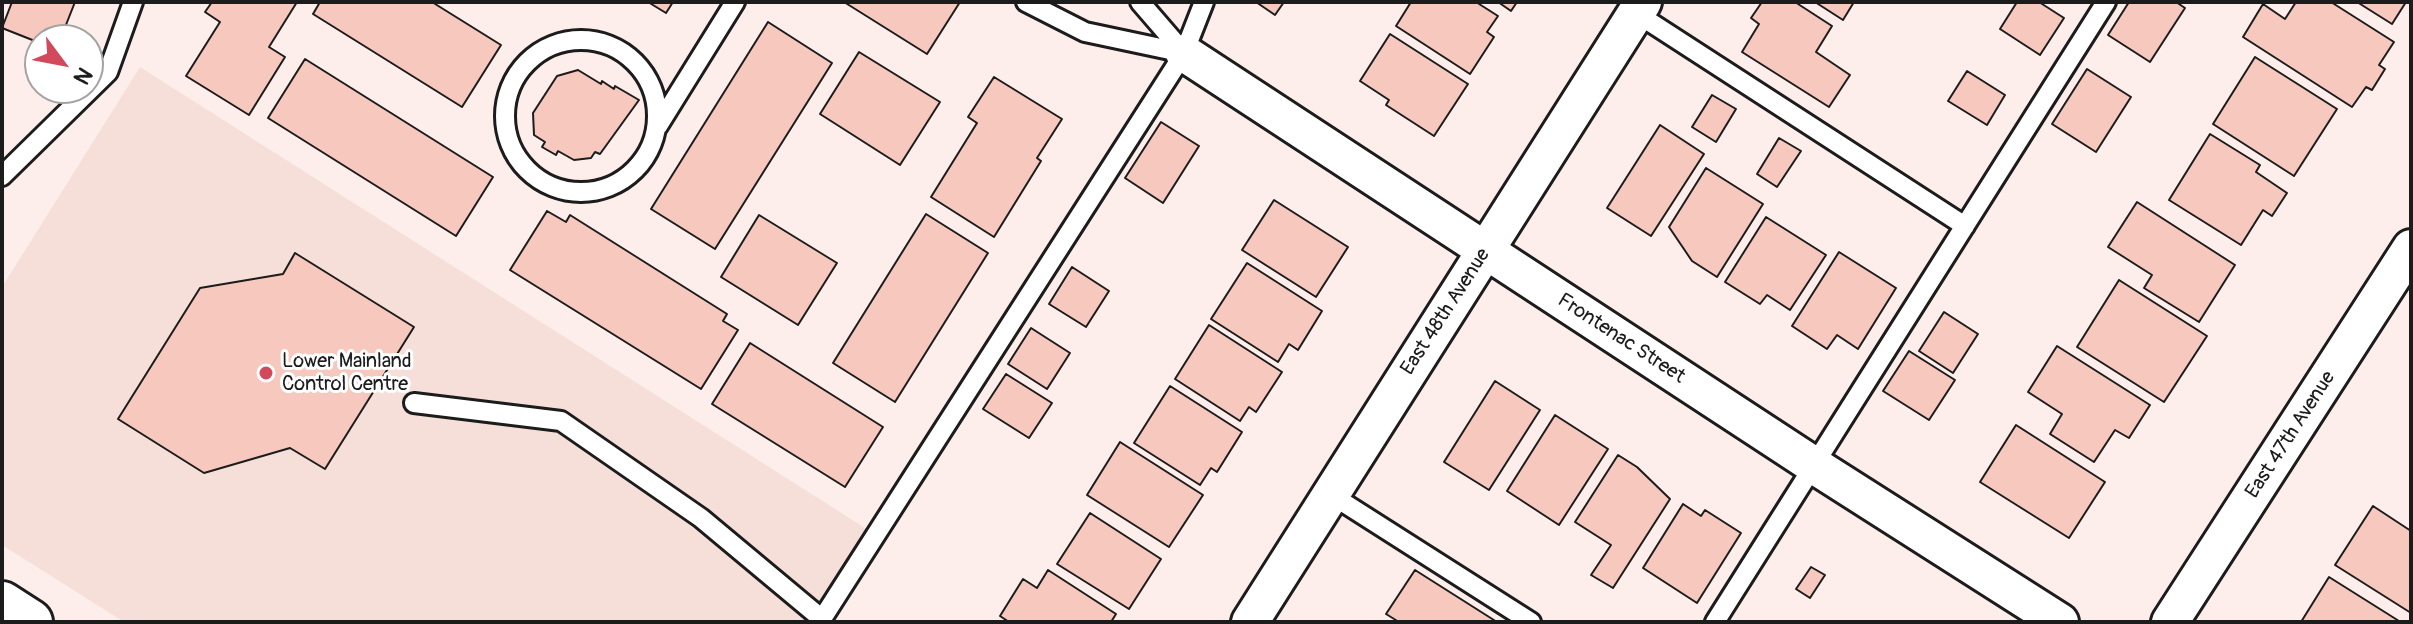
<!DOCTYPE html>
<html>
<head>
<meta charset="utf-8">
<style>
  body { margin:0 }
  #map { position:relative; width:2413px; height:624px; overflow:hidden; background:#fdeeeb; font-family:Pangolin,sans-serif }
  canvas { display:block }
  .frame { position:absolute; inset:0; border:4px solid #1c1c1c; pointer-events:none }
  .north { position:absolute; left:24px; top:24px; width:80px; height:80px; box-sizing:border-box; background:#fff; border:2px solid #a4a4a4; border-radius:50%; rotate:122deg; font-size:22px; font-weight:700; line-height:32px; text-align:center; color:#1c1c1c }
  .north::after { content:''; display:block; margin:auto; width:28px; height:36px; background:#d1495b; clip-path:polygon(50% 0,100% 100%,50% 72%,0 100%) }
</style>
</head>
<body>
<div id="map">
<canvas width="2413" height="624"></canvas>
<div class="frame"></div>
<div class="north">N</div>
</div>
<script>
const g = document.querySelector('canvas').getContext('2d');
g.lineJoin = 'round';
function fillPath(path, color) {
  g.fillStyle = color;
  g.fill(path, 'evenodd');
}
function shape(rows) {
  const path = new Path2D();
  for (const r of rows) {
    if (r.length === 3) {
      path.moveTo(r[0] + r[2], r[1]);
      path.arc(r[0], r[1], r[2], 0, 2 * Math.PI);
      continue;
    }
    path.moveTo(r[0], r[1]);
    for (let i = 2; i < r.length; i += 2) path.lineTo(r[i], r[i + 1]);
  }
  return path;
}
function strokePath(path, color, width, dash) {
  g.strokeStyle = color;
  g.lineWidth = width;
  g.lineCap = dash ? 'butt' : 'round';
  g.setLineDash(dash || []);
  g.stroke(path);
}
function drawText(font, color, halo, rows, align = 'center') {
  g.font = font + ' Pangolin,sans-serif';
  g.lineWidth = 6;
  g.setLineDash([]);
  g.textBaseline = 'middle';
  g.strokeStyle = halo;
  g.fillStyle = color;
  for (const [text, x, y, turn = 0] of rows) {
    g.save();
    g.translate(x, y);
    g.rotate((+turn || 0) * Math.PI / 180);
    g.textAlign = isNaN(turn) ? turn : align;
    if (halo) g.strokeText(text, 0, 0);
    g.fillText(text, 0, 0);
    g.restore();
  }
}
const built = shape([
  [140,67,876,535,820,622,124,622,2,545,2,287]
]);
const building = shape([
  [12,2,75,2,60,40,40,40,40,43,2,28,12,2],
  [212,2,297,2,269,47,285,57,249,115,186,76,220,22,205,12,212,2],
  [320,2,432,2,501,45,462,107,313,14,320,2],
  [648,2,673,2,666,13,648,2],
  [844,2,960,2,927,54,844,2],
  [1256,2,1284,2,1275,15,1256,2],
  [1411,2,1476,2,1498,16,1487,32,1494,37,1470,74,1396,26,1411,2],
  [1498,2,1517,2,1511,11,1498,2],
  [1762,2,1795,2,1832,26,1816,52,1850,75,1829,107,1742,52,1759,24,1751,18,1762,2],
  [1815,2,1854,2,1843,20,1815,2],
  [2017,2,2039,2,2064,18,2040,55,2000,29,2017,2],
  [2129,2,2176,2,2185,8,2150,62,2108,35,2129,2],
  [2296,2,2331,2,2394,42,2379,65,2385,69,2372,90,2366,87,2352,107,2243,37,2263,4,2285,19,2296,2],
  [2357,2,2406,2,2392,24,2357,2],
  [768,22,832,63,715,249,651,209,768,22],
  [1390,34,1468,84,1434,136,1386,105,1389,100,1360,81,1390,34],
  [859,52,940,102,900,165,820,114,859,52],
  [2255,57,2337,109,2294,176,2213,124,2255,57],
  [305,59,493,177,456,236,268,118,305,59],
  [2087,69,2131,97,2096,152,2052,124,2087,69],
  [578,70,601,84,602,81,614,89,615,86,639,100,600,154,595,152,591,158,574,160,558,151,556,155,542,147,545,142,534,135,533,113,557,76,578,70],
  [1967,71,2005,95,1987,125,1948,101,1967,71],
  [994,77,1062,119,1037,158,1041,161,994,237,931,197,977,123,968,117,994,77],
  [1712,95,1736,109,1716,142,1692,127,1712,95],
  [1161,122,1199,146,1163,203,1125,178,1161,122],
  [1660,125,1704,154,1651,236,1607,208,1660,125],
  [2210,134,2260,165,2256,172,2287,193,2272,216,2263,210,2241,245,2169,200,2210,134],
  [1779,138,1801,151,1777,187,1757,174,1779,138],
  [1706,168,1763,204,1717,277,1692,261,1669,227,1706,168],
  [1274,200,1348,247,1316,297,1242,250,1274,200],
  [2137,202,2235,265,2199,322,2144,288,2152,275,2108,247,2137,202],
  [547,211,566,222,570,215,727,314,723,321,738,330,701,389,510,270,547,211],
  [926,214,988,253,895,402,833,363,926,214],
  [759,215,837,263,798,325,721,277,759,215],
  [1766,217,1826,255,1790,310,1767,295,1760,304,1725,282,1766,217],
  [1839,252,1896,288,1858,349,1837,335,1827,349,1792,326,1839,252],
  [295,253,414,327,325,469,290,448,204,473,118,419,200,288,283,274,295,253],
  [1247,263,1322,311,1298,350,1289,344,1278,362,1211,319,1247,263],
  [1072,267,1109,291,1086,327,1049,304,1072,267],
  [2119,280,2207,336,2164,402,2077,347,2119,280],
  [1944,312,1978,334,1953,373,1919,351,1944,312],
  [1209,325,1282,372,1256,412,1249,407,1240,421,1175,379,1209,325],
  [1031,328,1070,353,1047,389,1008,364,1031,328],
  [750,343,883,427,845,487,712,404,750,343],
  [2057,346,2150,405,2129,438,2115,430,2094,462,2050,434,2062,414,2028,392,2057,346],
  [1909,351,1955,380,1929,420,1883,391,1909,351],
  [1006,374,1052,403,1029,438,983,409,1006,374],
  [1495,381,1540,410,1489,490,1444,462,1495,381],
  [1170,386,1242,432,1217,472,1211,468,1200,485,1134,443,1170,386],
  [1555,415,1608,449,1559,525,1507,491,1555,415],
  [2016,425,2105,482,2069,538,1980,482,2016,425],
  [1120,442,1203,495,1169,547,1087,495,1120,442],
  [1618,455,1637,467,1670,499,1613,588,1591,575,1611,545,1575,522,1618,455],
  [1683,504,1701,516,1705,510,1741,533,1697,603,1643,568,1683,504],
  [2373,506,2411,531,2411,613,2335,565,2373,506],
  [1090,513,1161,559,1129,609,1057,564,1090,513],
  [1811,567,1825,575,1810,598,1796,589,1811,567],
  [1048,570,1116,614,1111,622,1009,622,1000,616,1023,579,1037,588,1048,570],
  [1415,570,1497,622,1399,622,1386,614,1415,570],
  [2329,577,2399,621,2401,622,2301,622,2329,577]
]);
const service = shape([
  [1026,2,1085,32,1184,53],
  [1140,2,1184,53],
  [1636,13,1965,226],
  [581,116,76],
  [658,126,735,2],
  [2,176,108,72,133,2],
  [414,403,561,421,701,518,822,619],
  [1330,494,1531,622],
  [820,622,1184,53,1204,2],
  [1715,622,2106,2]
]);
const minor = shape([
  [1184,53,1815,466,2060,622],
  [1250,622,1643,2],
  [2170,622,2411,248]
]);
const primary = shape([
  [2,604,30,622]
]);
const markers = [
  [266,373,8,"#d1495b"]
];
const streetNames = [
  ["East 48th Avenue",1446,312,-57],
  ["Frontenac Street",1621,339,33],
  ["East 47th Avenue",2291,435,-57]
];
const poiNames = [
  ["Lower Mainland",282,362],
  ["Control Centre",282,385]
];
fillPath(built, '#f7dfd9');
fillPath(building, '#f7c8bd');
strokePath(building, '#1c1c1c', 2);
strokePath(service, '#1c1c1c', 24);
strokePath(minor, '#1c1c1c', 42);
strokePath(primary, '#1c1c1c', 50);
strokePath(service, '#fff', 18);
strokePath(minor, '#fff', 36);
strokePath(primary, '#fff', 44);
for (const [x, y, r, color] of markers) {
  const dot = new Path2D();
  dot.arc(x, y, r, 0, 2 * Math.PI);
  g.fillStyle = color;
  g.fill(dot);
  strokePath(dot, '#fff', 3);
}
drawText('20px', '#1c1c1c', '#fff', streetNames);
drawText('20px', '#1c1c1c', '#fff', poiNames, 'left');
</script>
</body>
</html>
